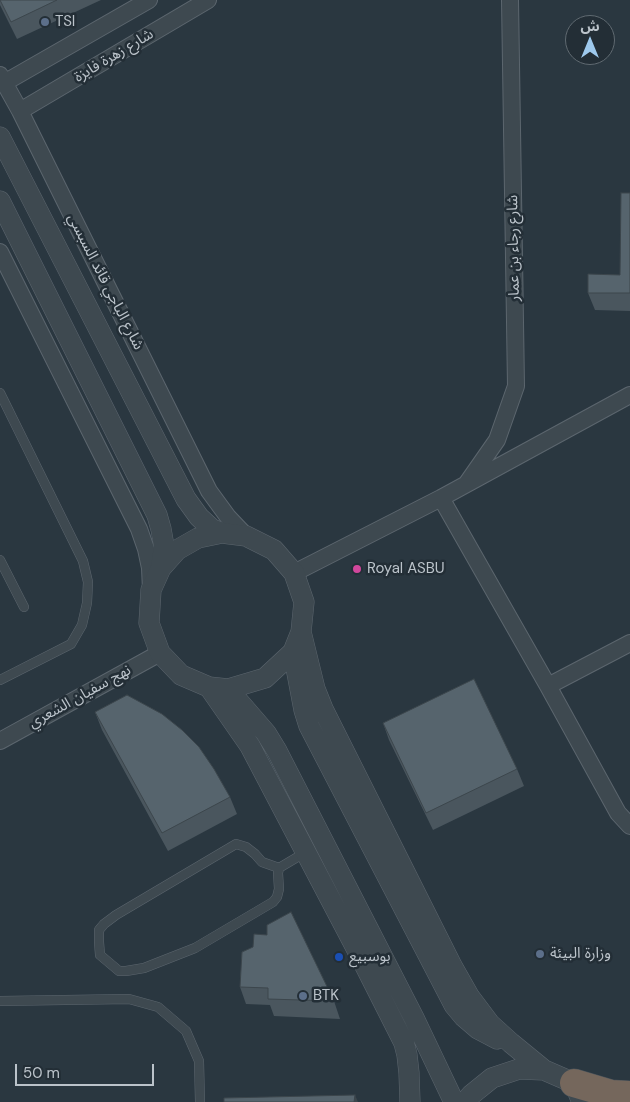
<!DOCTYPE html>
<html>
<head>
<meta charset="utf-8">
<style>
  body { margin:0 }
  #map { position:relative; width:630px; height:1102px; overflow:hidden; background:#2a3740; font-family:"DM Sans","Noto Sans Arabic",sans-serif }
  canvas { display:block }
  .north { position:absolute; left:565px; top:15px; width:50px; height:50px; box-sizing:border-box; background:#232e36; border:1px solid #606a71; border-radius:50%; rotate:0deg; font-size:14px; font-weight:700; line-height:20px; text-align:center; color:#bbc3ca }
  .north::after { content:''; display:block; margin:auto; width:18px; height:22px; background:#9ec9ed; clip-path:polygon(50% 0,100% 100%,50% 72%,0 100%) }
  .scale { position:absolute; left:15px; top:1064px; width:139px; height:22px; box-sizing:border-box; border:2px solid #bbc3ca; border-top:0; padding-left:6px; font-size:15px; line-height:18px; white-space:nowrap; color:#bbc3ca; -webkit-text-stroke:4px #232e36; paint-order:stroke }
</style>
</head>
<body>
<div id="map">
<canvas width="630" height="1102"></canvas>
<div class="north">ش</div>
<div class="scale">50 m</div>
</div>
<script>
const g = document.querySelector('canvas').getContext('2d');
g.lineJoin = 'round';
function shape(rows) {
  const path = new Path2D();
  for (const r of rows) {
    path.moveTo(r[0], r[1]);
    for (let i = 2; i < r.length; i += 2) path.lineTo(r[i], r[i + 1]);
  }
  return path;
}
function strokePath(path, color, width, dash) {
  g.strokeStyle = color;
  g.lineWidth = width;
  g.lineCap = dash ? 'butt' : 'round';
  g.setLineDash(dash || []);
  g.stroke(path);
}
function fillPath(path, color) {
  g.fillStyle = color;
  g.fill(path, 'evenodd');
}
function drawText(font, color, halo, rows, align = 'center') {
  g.font = font + ' "DM Sans","Noto Sans Arabic",sans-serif';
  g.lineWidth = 5;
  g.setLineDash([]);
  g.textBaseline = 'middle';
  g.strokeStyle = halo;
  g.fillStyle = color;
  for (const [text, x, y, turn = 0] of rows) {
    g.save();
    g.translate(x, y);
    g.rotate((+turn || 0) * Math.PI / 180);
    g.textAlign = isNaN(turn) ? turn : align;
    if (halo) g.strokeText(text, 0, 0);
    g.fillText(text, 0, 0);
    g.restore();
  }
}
const service = shape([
  [0,393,83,561,88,582,87,603,82,625,71,644,0,680],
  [0,560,24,607],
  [279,868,278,873,279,889,277,897,273,902,195,948,144,968,126,971,119,971,100,955,99,942,99,930,104,924,116,915,236,844,246,847,255,854,262,862,279,868,306,852],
  [0,1001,129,999,158,1007,186,1031,199,1061,200,1102]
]);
const minor = shape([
  [0,75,20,111,209,491,228,517,246,536],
  [4,83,149,0],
  [20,111,208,0],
  [0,252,139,529,146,549,150,568,151,590],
  [467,483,497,440,516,386,510,0],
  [441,498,548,686,618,813,630,826],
  [294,573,441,498,630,395],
  [548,686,630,643],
  [0,741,160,653]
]);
const tertiary = shape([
  [0,137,186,499,199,517,212,529,222,533,246,536,274,550,294,573,304,602,301,632,293,652,265,678,228,689,209,687,181,675,160,653,149,623,151,590,161,568,177,550,198,538,222,533],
  [0,201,157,515,161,529,164,546,161,568],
  [301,632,315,689,323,709,452,966,469,996,490,1024,511,1043,544,1070],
  [293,652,304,710,309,726,454,1005,464,1017,478,1029,497,1039],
  [209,687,250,746,356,948,404,1043,407,1055,409,1073,410,1102],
  [228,689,266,733,277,751,414,1018,454,1102],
  [465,1102,471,1095,492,1078,519,1069,544,1070,574,1083,582,1102]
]);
const motorway = shape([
  [574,1083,611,1094,630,1095]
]);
const wall = shape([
  [0,0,101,0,17,39,0,5],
  [630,193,630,311,595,310,588,293,620,275],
  [95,712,230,797,237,814,168,851,102,730],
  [383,723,517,769,524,786,433,830,389,740],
  [242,952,334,1001,340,1019,274,1016,270,1005,246,1004,240,987]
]);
const shadedWall = shape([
  [355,1095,358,1102,354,1102]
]);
const building = shape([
  [0,0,57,0,11,22,0,0],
  [621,193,630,193,630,293,588,293,588,274,620,275,621,193],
  [474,679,517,769,426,813,383,723,474,679],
  [127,695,162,714,182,730,199,747,214,769,230,797,162,833,95,712,127,695],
  [291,912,334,1001,268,999,268,988,240,987,242,952,253,947,254,934,267,935,267,925,291,912],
  [355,1095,354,1102,224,1102,224,1098,355,1095]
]);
const markers = [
  [45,22,5,"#5c6f8a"],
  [357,569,5,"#d1479c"],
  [540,954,5,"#5c6f8a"],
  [339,957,5,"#1a4fb4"],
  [303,996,5,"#5c6f8a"]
];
const poiNames = [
  ["TSI",55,22],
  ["Royal ASBU",367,569],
  ["وزارة البيئة",550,954],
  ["بوسبيع",349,957],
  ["BTK",313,996]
];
const streetNames = [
  ["شارع زهرة فايزة",114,56,-31],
  ["شارع رجاء بن عمار",514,248,-91],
  ["شارع الباجي قائد السبسي",105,282,63],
  ["نهج سفيان الشعري",80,697,-29]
];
strokePath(service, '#5c666e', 10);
strokePath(minor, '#5c666e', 18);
strokePath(tertiary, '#5c666e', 21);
strokePath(motorway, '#49535b', 29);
strokePath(service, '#3e4950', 9);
strokePath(minor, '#3e4950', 16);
strokePath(tertiary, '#3e4950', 20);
strokePath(motorway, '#75675c', 28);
fillPath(wall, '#4a565e');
fillPath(shadedWall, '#3c464c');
fillPath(building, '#56646d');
strokePath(building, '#3c464c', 1);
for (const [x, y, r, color] of markers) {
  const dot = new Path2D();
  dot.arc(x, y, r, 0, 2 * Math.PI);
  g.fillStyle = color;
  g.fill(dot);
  strokePath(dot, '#232e36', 2);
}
drawText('15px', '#bbc3ca', '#232e36', poiNames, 'left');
drawText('15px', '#bbc3ca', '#232e36', streetNames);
</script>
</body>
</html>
